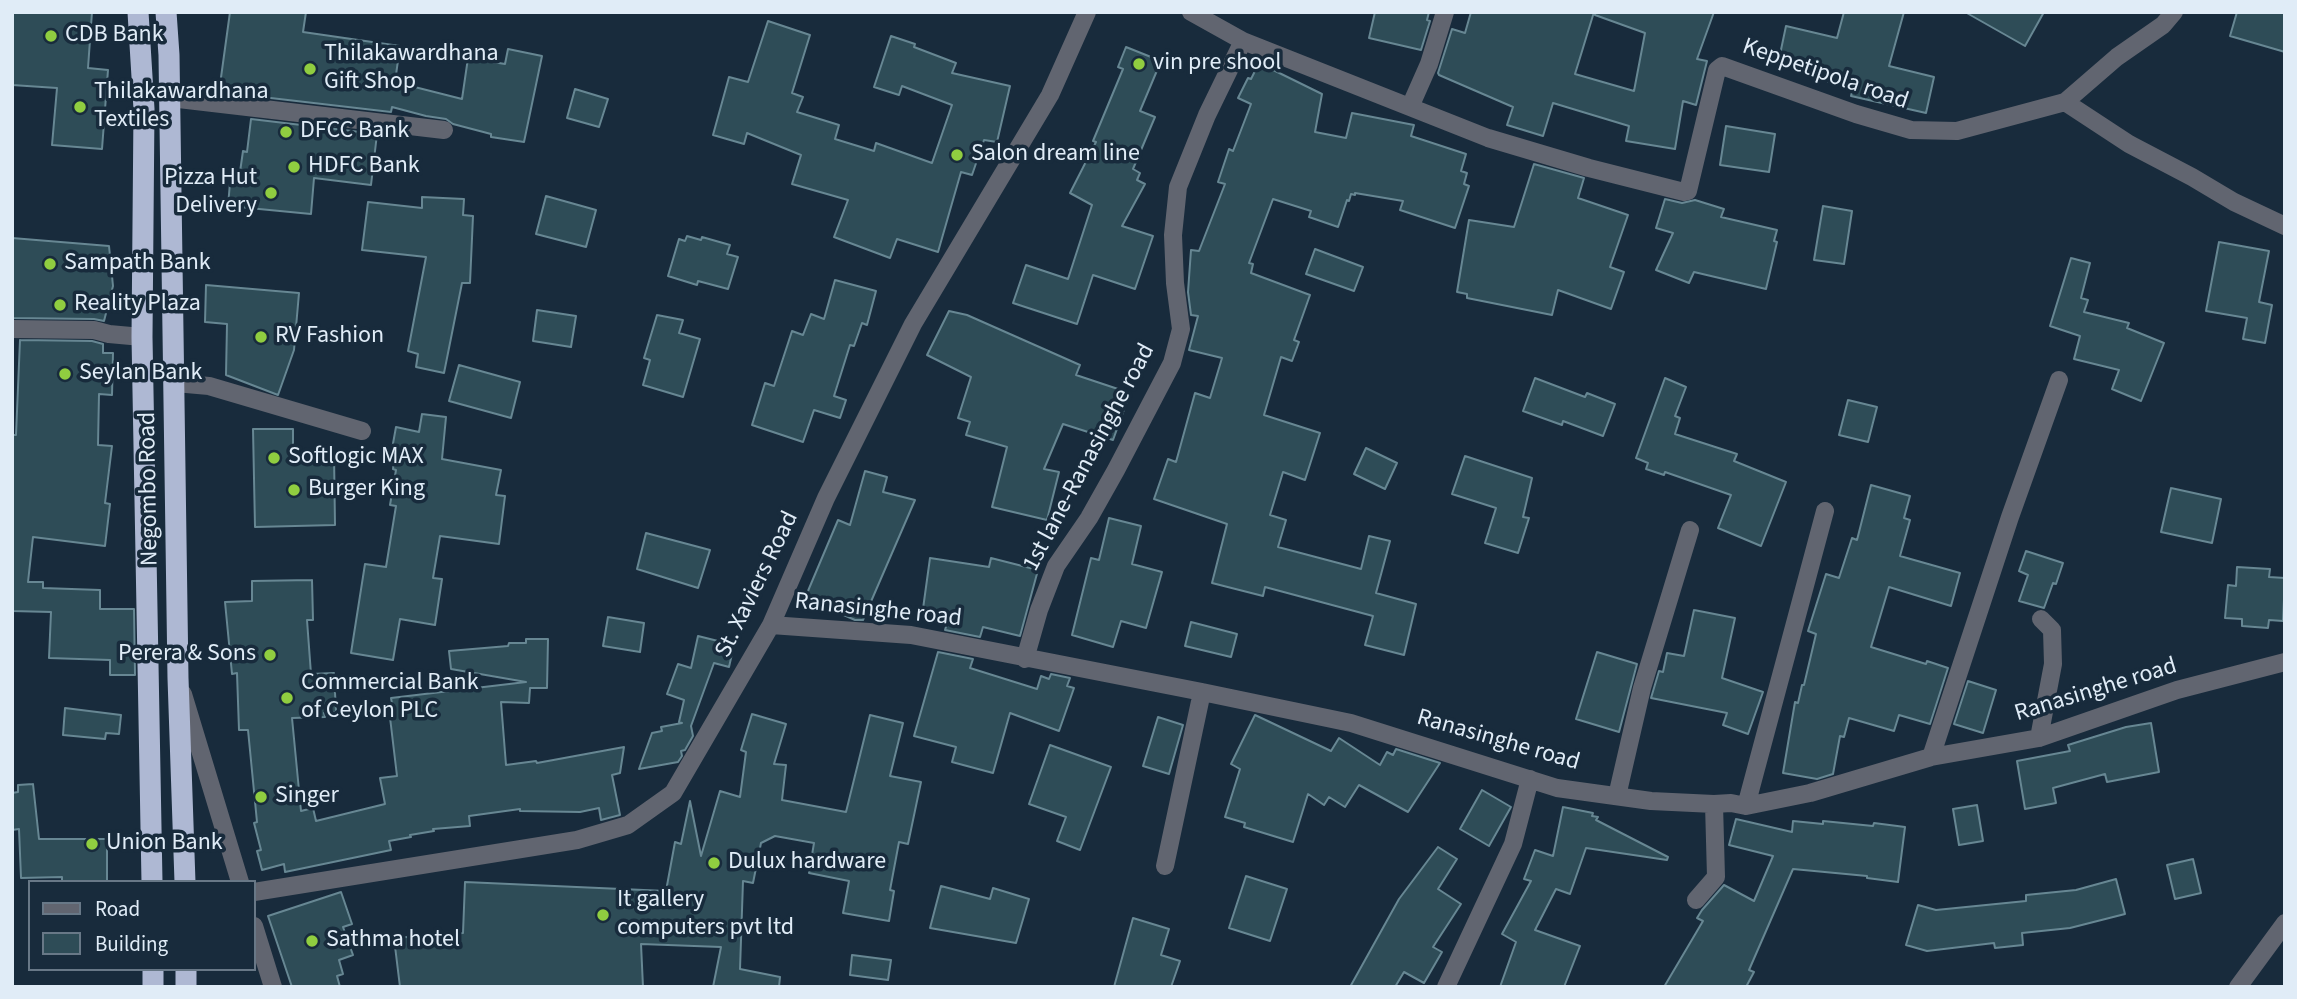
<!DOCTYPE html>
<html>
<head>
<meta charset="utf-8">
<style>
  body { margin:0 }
  #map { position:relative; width:2297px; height:999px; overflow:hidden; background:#182b3c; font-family:"Source Sans 3",sans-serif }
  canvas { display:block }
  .frame { position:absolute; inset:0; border:14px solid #e0ecf7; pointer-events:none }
  .legend { position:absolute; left:28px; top:880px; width:228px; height:91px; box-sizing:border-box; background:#182b3c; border:2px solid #687887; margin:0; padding:9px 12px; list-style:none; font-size:21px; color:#e0ecf7 }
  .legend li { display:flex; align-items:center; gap:14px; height:35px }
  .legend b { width:35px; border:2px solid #687887 }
</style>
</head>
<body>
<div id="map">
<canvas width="2297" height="999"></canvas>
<div class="frame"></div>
<ul class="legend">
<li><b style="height:9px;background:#616570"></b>Road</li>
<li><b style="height:19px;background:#2e4c57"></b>Building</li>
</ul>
</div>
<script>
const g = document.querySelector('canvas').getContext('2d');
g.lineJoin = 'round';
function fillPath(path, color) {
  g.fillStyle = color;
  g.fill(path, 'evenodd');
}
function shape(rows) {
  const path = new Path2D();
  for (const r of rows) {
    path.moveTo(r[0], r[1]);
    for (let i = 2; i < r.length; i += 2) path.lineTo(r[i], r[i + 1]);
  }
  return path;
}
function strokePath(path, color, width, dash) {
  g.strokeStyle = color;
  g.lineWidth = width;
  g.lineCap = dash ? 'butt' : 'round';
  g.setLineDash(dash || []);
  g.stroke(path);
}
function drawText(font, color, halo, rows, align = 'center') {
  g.font = font + ' "Source Sans 3",sans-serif';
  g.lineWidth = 7;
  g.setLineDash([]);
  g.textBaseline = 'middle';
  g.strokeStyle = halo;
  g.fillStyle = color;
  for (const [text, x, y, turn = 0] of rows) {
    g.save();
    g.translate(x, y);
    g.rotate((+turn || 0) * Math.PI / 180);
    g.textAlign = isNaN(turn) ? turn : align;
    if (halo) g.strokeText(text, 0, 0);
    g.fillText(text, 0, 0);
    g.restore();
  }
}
const building = shape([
  [12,12,92,12,88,68,108,70,102,149,52,145,57,88,12,85,12,12],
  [230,12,306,12,303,32,400,46,395,82,462,99,468,58,505,64,508,49,542,56,524,142,491,137,491,134,453,124,446,119,426,116,392,107,391,112,219,92,230,12],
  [1375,12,1429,12,1427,20,1430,21,1421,50,1369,38,1375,12],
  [1471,12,1594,12,1575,74,1634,91,1645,33,1595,15,1596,12,1714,12,1697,59,1707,61,1696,105,1683,101,1675,149,1626,141,1629,126,1553,103,1543,136,1507,125,1513,107,1439,75,1438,73,1452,29,1465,33,1471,12],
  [1844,12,1904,12,1889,66,1934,77,1926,113,1851,96,1853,88,1828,82,1829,76,1778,64,1786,26,1837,38,1844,12],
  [1965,12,2044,12,2025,46,1965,12],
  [2237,12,2285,12,2285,52,2230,36,2237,12],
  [768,21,810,35,792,93,803,97,797,112,839,125,835,139,874,151,876,143,932,163,952,105,902,86,899,95,874,87,891,36,915,44,914,47,956,63,952,73,1010,86,997,142,984,140,972,175,961,172,938,252,897,239,890,258,834,237,848,200,792,184,801,155,747,133,744,144,713,135,729,77,748,82,768,21],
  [1126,47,1161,61,1140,111,1155,117,1133,169,1140,173,1137,180,1145,184,1122,226,1153,236,1135,289,1093,275,1077,324,1013,303,1026,265,1068,279,1092,205,1070,193,1096,142,1093,141,1123,69,1118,67,1126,47],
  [1259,63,1322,94,1315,132,1346,138,1352,113,1414,125,1411,136,1466,154,1461,171,1467,173,1464,184,1469,186,1455,228,1400,210,1403,201,1355,193,1355,195,1351,194,1349,201,1347,200,1338,227,1309,217,1311,211,1273,199,1249,263,1253,264,1251,273,1310,295,1294,340,1299,342,1292,361,1281,357,1264,415,1320,433,1305,480,1283,472,1270,515,1286,520,1278,547,1361,569,1369,536,1390,541,1376,593,1416,604,1404,655,1365,645,1373,616,1265,587,1263,596,1212,583,1227,524,1154,499,1168,459,1176,462,1195,393,1210,398,1222,358,1189,350,1198,316,1191,315,1188,292,1191,250,1199,251,1225,184,1218,182,1229,149,1233,151,1251,104,1238,98,1248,78,1251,79,1259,63],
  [575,89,608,99,599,127,567,118,575,89],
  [251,119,377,134,371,185,314,178,311,214,228,206,231,171,240,172,243,151,247,152,251,119],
  [1726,126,1775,134,1769,172,1720,165,1726,126],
  [1534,164,1584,178,1578,198,1628,215,1610,267,1624,272,1611,309,1558,290,1552,315,1467,298,1467,294,1457,292,1469,220,1514,227,1534,164],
  [546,196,596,210,586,247,536,234,546,196],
  [422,197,464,199,463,215,473,216,470,283,462,283,444,373,416,367,418,354,408,351,426,257,362,250,368,202,422,208,422,197],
  [1665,199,1682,203,1695,200,1724,209,1721,217,1777,230,1774,241,1777,242,1766,289,1694,272,1689,283,1656,270,1673,233,1656,228,1665,199],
  [1823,206,1852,211,1844,264,1814,260,1823,206],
  [687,236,701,240,702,237,730,245,727,254,738,257,728,289,698,281,697,285,668,276,679,239,685,241,687,236],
  [12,238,109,246,113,286,104,321,94,319,12,318,12,238],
  [2219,242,2269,251,2259,302,2272,305,2265,343,2243,339,2247,318,2206,311,2219,242],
  [1315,249,1363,267,1354,291,1306,274,1315,249],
  [2071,258,2090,263,2081,298,2088,300,2084,312,2129,323,2127,328,2164,343,2141,401,2112,389,2119,370,2074,359,2080,336,2050,326,2071,258],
  [835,280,876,291,867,325,862,323,854,346,850,345,834,396,846,400,840,418,814,410,803,442,752,425,765,383,774,386,792,331,803,335,811,314,824,319,835,280],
  [206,285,299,293,294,350,278,395,226,375,227,324,205,322,206,285],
  [537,310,576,316,571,347,533,341,537,310],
  [949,311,967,315,1080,365,1076,375,1130,393,1113,440,1063,424,1044,469,1059,472,1047,520,992,507,1007,447,966,435,970,422,958,418,971,377,927,355,949,311],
  [657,315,683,320,679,333,700,339,683,397,643,385,650,360,644,358,657,315],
  [20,340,92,341,103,344,103,353,113,353,112,395,99,394,98,445,112,446,105,503,110,504,105,546,33,537,28,582,43,582,43,588,100,590,100,609,134,609,135,675,110,675,110,660,49,658,51,612,12,611,12,435,16,435,20,340],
  [459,365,520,382,511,418,449,401,459,365],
  [1535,378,1585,397,1587,393,1615,404,1603,436,1563,421,1562,425,1523,411,1535,378],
  [1665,378,1686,387,1675,416,1680,418,1675,434,1737,454,1734,461,1786,482,1761,546,1718,528,1731,495,1665,472,1664,475,1646,469,1648,463,1636,458,1665,378],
  [1848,400,1877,407,1868,442,1839,435,1848,400],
  [422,414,446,417,442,459,501,470,496,495,505,496,499,544,440,536,433,578,442,579,435,625,400,619,393,660,351,653,365,564,386,567,396,506,390,505,396,470,393,469,394,461,390,460,396,427,419,432,422,414],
  [253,429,293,429,293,455,334,454,335,525,255,527,253,429],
  [1366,448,1397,463,1385,489,1354,474,1366,448],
  [1465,456,1532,478,1523,517,1529,518,1518,553,1485,543,1496,508,1452,494,1465,456],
  [865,471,887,477,883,492,915,500,863,620,855,620,805,598,838,520,850,525,865,471],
  [1871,485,1910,496,1904,518,1910,520,1900,556,1960,573,1951,606,1889,587,1871,647,1926,664,1927,661,1948,668,1930,724,1899,715,1894,731,1849,718,1844,737,1840,736,1833,774,1817,779,1783,773,1795,702,1798,703,1802,685,1804,685,1816,634,1808,631,1826,574,1839,578,1852,538,1857,540,1871,485],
  [2171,488,2221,499,2212,543,2161,532,2171,488],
  [1109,518,1141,526,1132,564,1162,572,1146,628,1121,621,1113,647,1072,635,1091,558,1099,560,1109,518],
  [646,533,710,550,698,588,637,569,646,533],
  [2026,551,2063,563,2056,584,2053,583,2044,608,2019,601,2028,575,2019,571,2026,551],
  [930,558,989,567,991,558,1038,570,1020,636,983,627,980,637,945,630,948,620,922,616,930,558],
  [2237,567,2270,569,2269,577,2285,578,2283,621,2269,620,2268,628,2242,626,2242,619,2225,618,2228,585,2236,586,2237,567],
  [312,580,313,620,307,620,311,674,334,673,336,712,324,713,325,717,292,718,301,811,313,808,316,821,385,804,380,778,397,776,389,709,393,709,391,698,526,682,451,669,449,651,508,646,509,643,526,643,526,639,548,639,547,688,530,688,529,703,501,702,506,765,536,761,537,763,624,747,620,773,612,775,620,815,601,820,599,808,580,812,520,811,520,809,469,816,470,826,433,829,434,831,410,835,411,837,389,841,391,850,285,872,284,864,262,870,257,851,261,850,254,823,257,822,248,730,239,730,237,673,232,674,225,602,252,601,252,581,312,580],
  [1694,610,1735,618,1722,678,1763,692,1748,734,1723,725,1727,713,1651,698,1659,671,1663,672,1667,653,1684,656,1694,610],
  [608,617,644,623,640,652,603,646,608,617],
  [1191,622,1237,634,1231,657,1185,646,1191,622],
  [698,636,734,645,729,667,714,663,691,726,693,736,685,750,681,751,682,756,678,762,639,769,652,733,662,731,661,727,682,723,679,722,684,700,667,694,678,664,691,668,698,636],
  [938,652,973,659,970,668,1037,689,1041,676,1049,679,1051,674,1070,678,1067,686,1074,688,1059,731,1010,713,993,773,952,762,956,747,914,736,938,652],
  [1597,652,1637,664,1619,732,1576,719,1597,652],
  [1968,681,1996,690,1983,733,1954,724,1968,681],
  [65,708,121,715,119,734,106,733,105,739,63,735,65,708],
  [752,714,786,724,774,764,786,765,782,800,846,812,870,715,903,723,890,776,921,782,908,844,899,842,890,890,894,891,889,921,843,913,849,881,809,873,814,843,775,836,761,843,753,883,743,881,740,969,780,977,779,987,713,987,721,947,641,944,643,987,400,987,394,938,463,933,465,882,666,891,675,842,681,844,690,801,701,856,720,791,740,797,746,752,741,750,752,714],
  [1255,715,1331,751,1339,738,1380,765,1387,752,1393,755,1396,749,1440,763,1408,812,1359,785,1345,807,1329,797,1324,805,1308,794,1293,842,1244,827,1245,823,1225,817,1240,769,1231,764,1255,715],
  [1158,717,1183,725,1169,774,1143,766,1158,717],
  [2151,723,2159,772,2107,782,2105,774,2053,788,2056,803,2025,809,2017,761,2070,751,2068,745,2126,727,2151,723],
  [1050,745,1111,767,1080,850,1057,841,1066,817,1029,804,1050,745],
  [33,784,39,839,107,839,107,882,62,882,62,877,21,878,19,829,12,830,12,793,18,792,18,785,33,784],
  [1482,790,1511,807,1489,846,1460,829,1482,790],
  [1977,805,1983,841,1959,845,1953,809,1977,805],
  [1563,807,1593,813,1592,816,1598,817,1596,820,1668,857,1667,860,1586,848,1570,894,1556,889,1535,930,1580,946,1564,987,1500,987,1516,942,1502,934,1531,881,1524,879,1535,850,1553,856,1563,807],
  [1736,819,1792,832,1793,821,1823,824,1823,821,1873,826,1874,823,1905,827,1898,882,1867,878,1867,876,1793,869,1749,970,1754,972,1746,987,1664,987,1703,921,1697,918,1702,910,1724,885,1754,901,1773,856,1729,845,1736,819],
  [1438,847,1457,859,1438,889,1461,904,1433,947,1442,952,1424,983,1404,972,1395,987,1350,987,1399,899,1438,847],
  [2193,859,2201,893,2175,899,2167,865,2193,859],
  [1246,876,1287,889,1270,941,1229,928,1246,876],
  [2116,879,2125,914,2070,928,2022,933,2023,945,1995,948,1994,943,1927,951,1906,945,1918,905,1936,910,2026,901,2026,895,2076,890,2116,879],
  [941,886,990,899,993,888,1029,899,1016,943,930,928,941,886],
  [341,892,352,924,343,927,353,955,339,960,343,974,337,976,340,987,292,987,268,916,341,892],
  [1133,918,1169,929,1161,955,1180,961,1171,987,1114,987,1133,918],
  [852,955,891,960,888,980,850,975,852,955]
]);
const minor = shape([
  [1191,12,1243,41,1488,138,1589,168,1684,192,1688,191,1717,70,1722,66,1856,114,1911,130,1957,131,2065,102,2129,144,2192,177,2234,202,2285,226],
  [170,98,444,130],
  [2065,102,2117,57,2163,25,2174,12],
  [1410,107,1429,64,1445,12],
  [12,329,94,330,109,334,142,337],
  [175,383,209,386,362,431],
  [771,625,911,635,1202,692,1351,723,1557,788,1651,801,1714,804,1731,803,1746,806,1810,793,1931,757,2039,738,2177,690,2285,662],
  [1025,659,1039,610,1056,566,1089,518,1116,470,1172,363,1181,329,1175,283,1173,235,1178,187,1207,115,1243,41],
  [183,694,240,882],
  [2039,738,2053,664,2052,630,2041,619],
  [1931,757,2010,517,2059,380],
  [1617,796,1642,688,1690,530],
  [1746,806,1825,511],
  [1165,866,1202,692],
  [254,892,577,840,628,825,673,793,771,625,826,498,913,324,1050,95,1087,12],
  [1696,900,1716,877,1714,804],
  [254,926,273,987],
  [1446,987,1513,844,1530,779],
  [2238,987,2285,923]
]);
const highway = shape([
  [138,12,144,109,142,337,152,882],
  [166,12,169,55,178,678,185,882],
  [153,969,153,987],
  [186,969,186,987]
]);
const markers = [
  [51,36,7,"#90cd40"],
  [1139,64,7,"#90cd40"],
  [310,69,7,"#90cd40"],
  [80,107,7,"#90cd40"],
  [286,132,7,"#90cd40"],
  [957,155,7,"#90cd40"],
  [294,167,7,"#90cd40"],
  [271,193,7,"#90cd40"],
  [50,264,7,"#90cd40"],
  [60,305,7,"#90cd40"],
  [261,337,7,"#90cd40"],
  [65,374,7,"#90cd40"],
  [274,458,7,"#90cd40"],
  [294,490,7,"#90cd40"],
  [270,655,7,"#90cd40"],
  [287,698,7,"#90cd40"],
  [261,797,7,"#90cd40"],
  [92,844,7,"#90cd40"],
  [714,863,7,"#90cd40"],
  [603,915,7,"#90cd40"],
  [312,941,7,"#90cd40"]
];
const poiNames = [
  ["CDB Bank",65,36],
  ["Thilakawardhana",324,55],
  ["Gift Shop",324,83],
  ["vin pre shool",1153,64],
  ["Thilakawardhana",94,93],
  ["Textiles",94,121],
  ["DFCC Bank",300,132],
  ["Salon dream line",971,155],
  ["HDFC Bank",308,167],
  ["Pizza Hut",257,179,"right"],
  ["Delivery",257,207,"right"],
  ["Sampath Bank",64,264],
  ["Reality Plaza",74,305],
  ["RV Fashion",275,337],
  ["Seylan Bank",79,374],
  ["Softlogic MAX",288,458],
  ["Burger King",308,490],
  ["Perera & Sons",256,655,"right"],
  ["Commercial Bank",301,684],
  ["of Ceylon PLC",301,712],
  ["Singer",275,797],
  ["Union Bank",106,844],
  ["Dulux hardware",728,863],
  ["It gallery",617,901],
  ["computers pvt ltd",617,929],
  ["Sathma hotel",326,941]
];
const streetNames = [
  ["Keppetipola road",1825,75,19],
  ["1st lane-Ranasinghe road",1090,458,-62],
  ["Negombo Road",150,489,-91],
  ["St. Xaviers Road",758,585,-64],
  ["Ranasinghe road",878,611,6],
  ["Ranasinghe road",2096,691,-17],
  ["Ranasinghe road",1498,741,16]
];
fillPath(building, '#2e4c57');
strokePath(building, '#678793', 2);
strokePath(minor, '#616570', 18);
strokePath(highway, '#aeb8d3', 21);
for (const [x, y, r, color] of markers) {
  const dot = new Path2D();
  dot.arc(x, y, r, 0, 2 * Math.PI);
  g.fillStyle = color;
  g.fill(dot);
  strokePath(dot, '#182b3c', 2.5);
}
drawText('24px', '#e0ecf7', '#182b3c', poiNames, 'left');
drawText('24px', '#e0ecf7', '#182b3c', streetNames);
</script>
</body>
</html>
